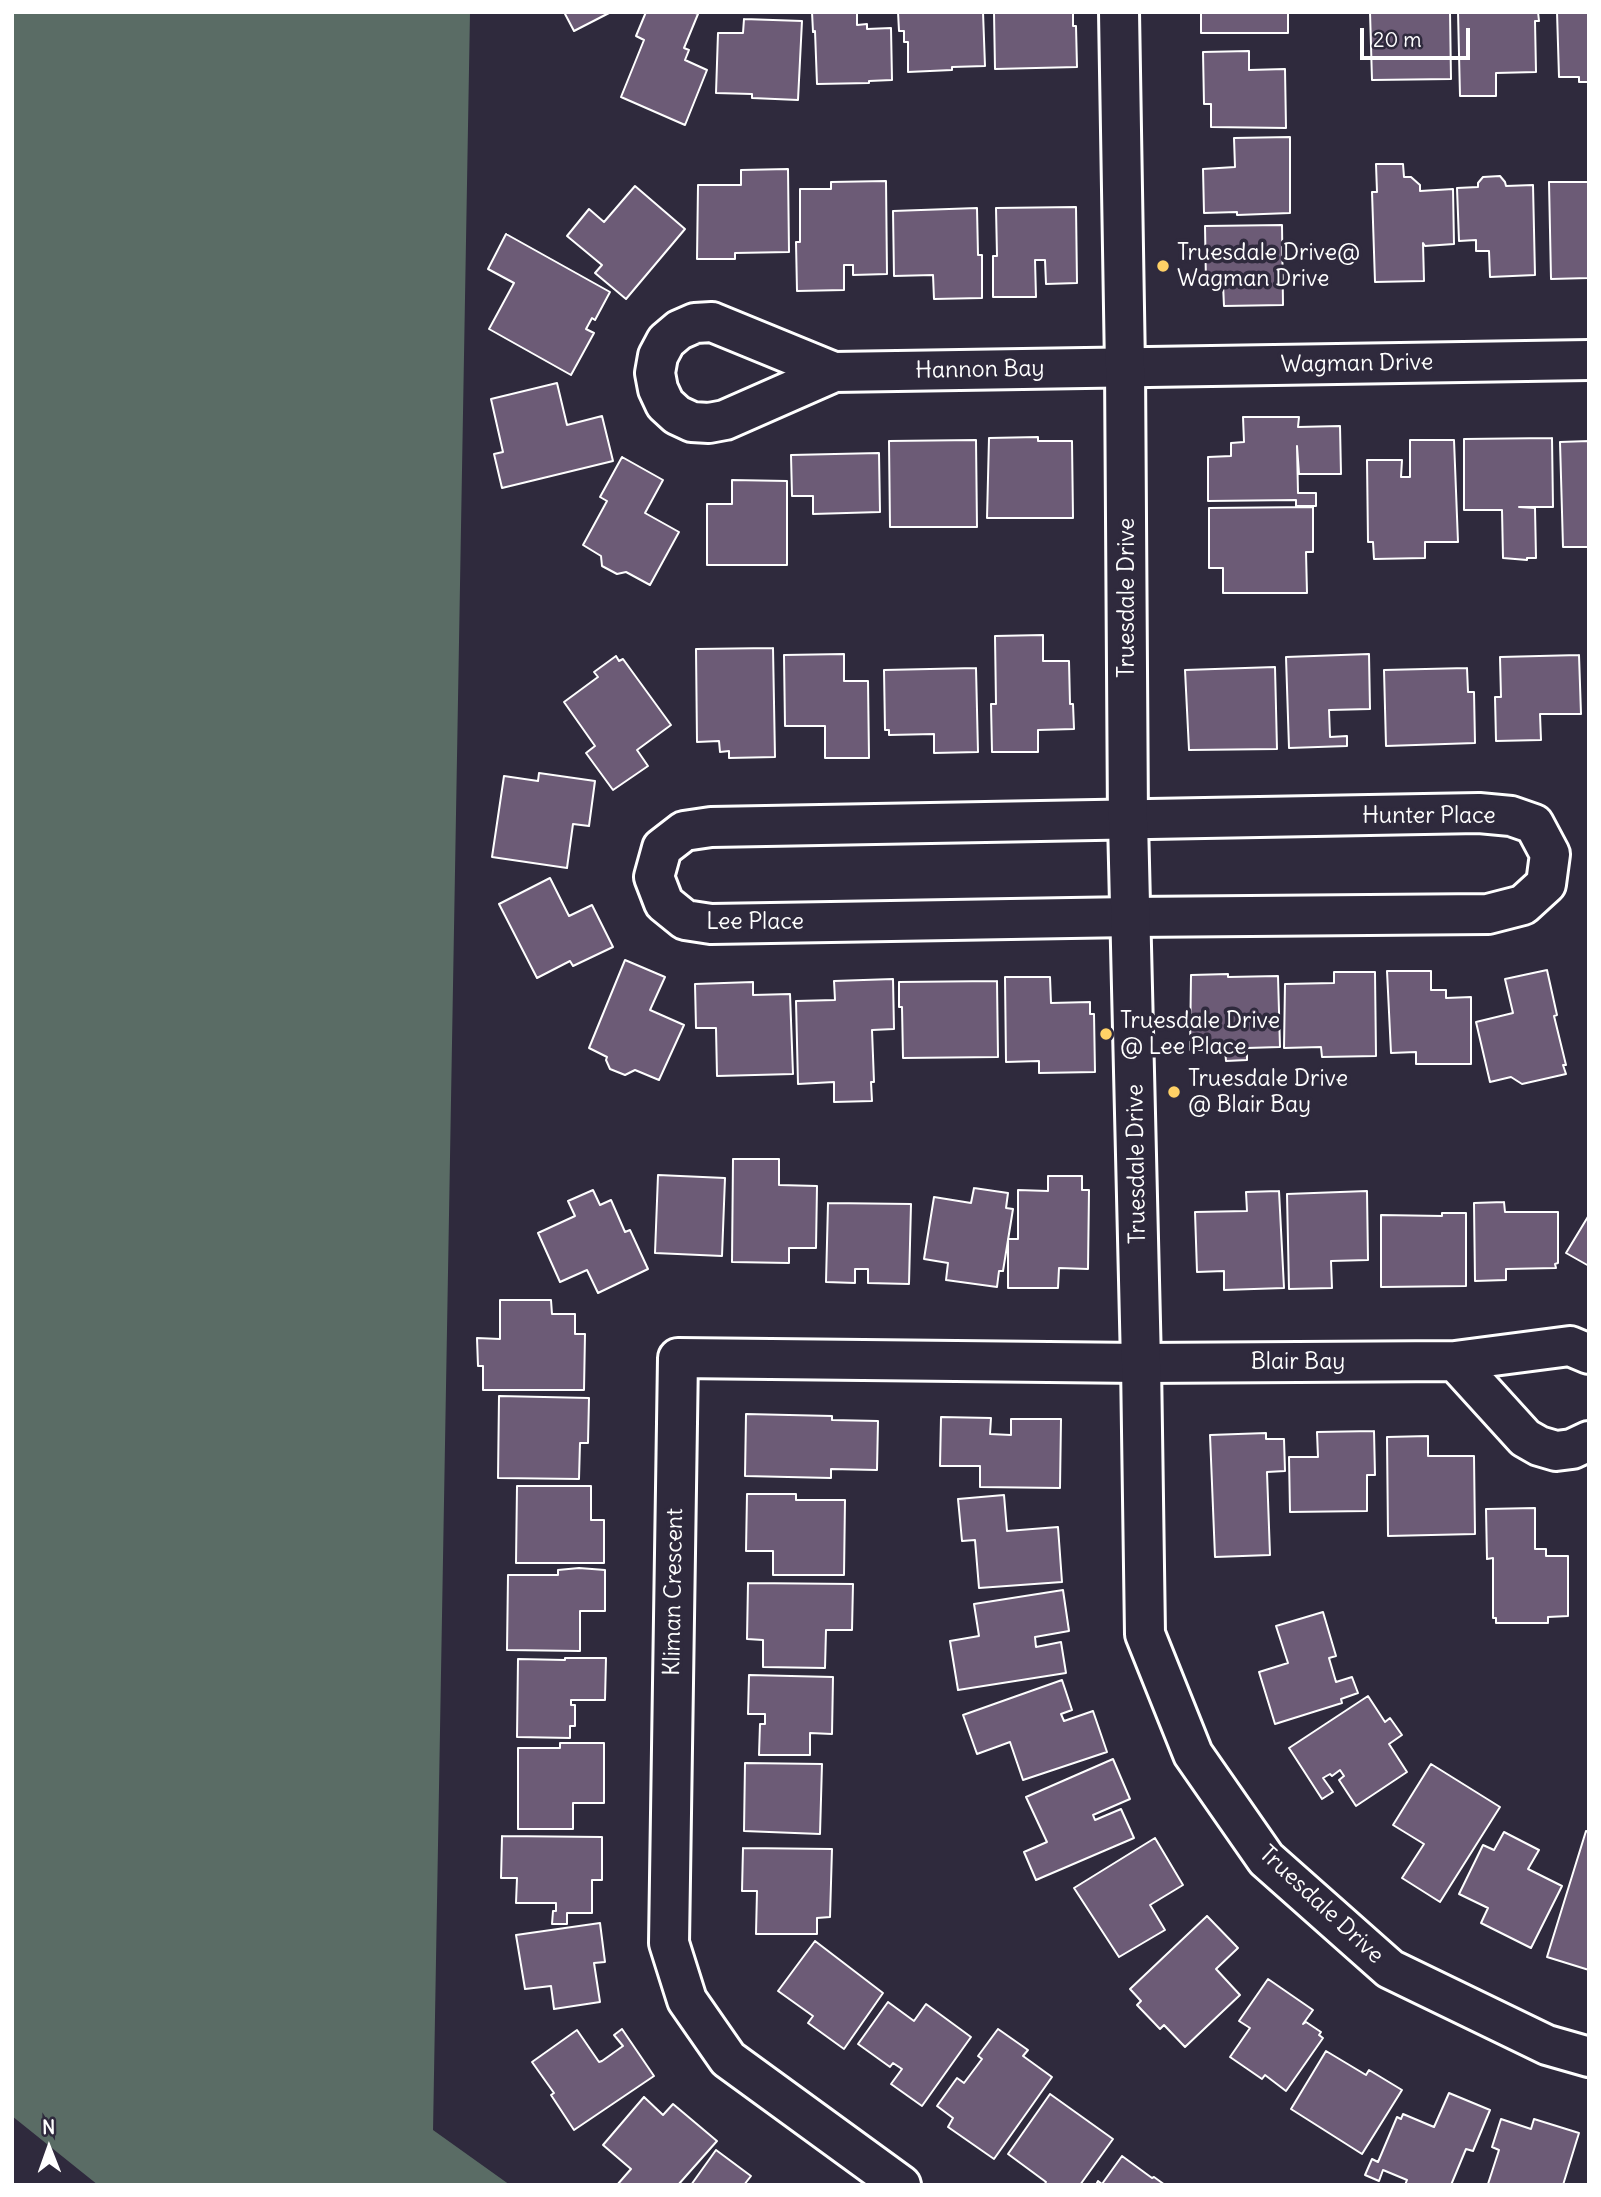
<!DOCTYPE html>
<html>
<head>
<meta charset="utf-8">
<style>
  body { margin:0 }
  #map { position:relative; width:1601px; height:2197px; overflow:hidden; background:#2f2a3d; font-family:Delius,sans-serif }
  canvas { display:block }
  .frame { position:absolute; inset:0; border:14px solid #fff; pointer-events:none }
  .north { position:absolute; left:14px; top:2113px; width:70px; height:70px; -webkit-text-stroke:5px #2f2a3d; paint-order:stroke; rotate:359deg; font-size:19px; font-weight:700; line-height:28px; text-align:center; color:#fff }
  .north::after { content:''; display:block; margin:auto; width:24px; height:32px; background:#fff; clip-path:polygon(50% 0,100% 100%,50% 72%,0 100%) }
  .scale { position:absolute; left:1360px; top:28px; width:110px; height:32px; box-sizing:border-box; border:4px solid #fff; border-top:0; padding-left:9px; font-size:21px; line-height:24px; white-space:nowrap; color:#fff; -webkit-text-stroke:5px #2f2a3d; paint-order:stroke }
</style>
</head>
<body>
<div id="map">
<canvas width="1601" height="2197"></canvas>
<div class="frame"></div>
<div class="north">N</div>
<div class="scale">20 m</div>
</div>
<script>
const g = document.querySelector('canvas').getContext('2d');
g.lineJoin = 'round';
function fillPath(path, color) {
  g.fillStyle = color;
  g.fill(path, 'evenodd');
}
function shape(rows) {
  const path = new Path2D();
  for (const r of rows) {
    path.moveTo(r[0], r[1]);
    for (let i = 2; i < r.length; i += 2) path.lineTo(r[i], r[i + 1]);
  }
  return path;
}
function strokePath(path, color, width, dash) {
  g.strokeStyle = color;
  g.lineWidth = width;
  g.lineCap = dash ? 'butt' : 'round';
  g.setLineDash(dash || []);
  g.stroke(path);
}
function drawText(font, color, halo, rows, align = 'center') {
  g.font = font + ' Delius,sans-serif';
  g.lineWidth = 7;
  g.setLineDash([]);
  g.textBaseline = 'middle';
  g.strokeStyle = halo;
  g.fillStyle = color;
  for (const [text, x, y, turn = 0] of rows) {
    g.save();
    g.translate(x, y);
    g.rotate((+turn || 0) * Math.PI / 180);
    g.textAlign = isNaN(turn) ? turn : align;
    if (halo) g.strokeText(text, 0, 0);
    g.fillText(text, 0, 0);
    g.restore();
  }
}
const green = shape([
  [12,12,470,12,433,2130,510,2185,98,2185,12,2116]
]);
const building = shape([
  [564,12,611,12,574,31,564,12],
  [646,12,693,12,698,14,684,48,689,50,685,60,707,70,685,125,621,97,644,40,636,36,646,12],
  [812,12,857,12,857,25,867,24,867,29,891,28,892,80,869,81,869,83,817,84,815,31,813,32,812,12],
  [898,12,983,12,985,66,952,67,952,70,908,72,908,42,904,42,904,31,899,31,898,12],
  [994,12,1073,12,1073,26,1076,26,1077,67,995,69,994,12],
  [1201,12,1288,12,1288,33,1201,33,1201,12],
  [1370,12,1450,12,1451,79,1372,80,1370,12],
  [1458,12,1538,12,1539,21,1535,21,1536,72,1496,73,1496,96,1460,96,1458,12],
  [1557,12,1589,12,1589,82,1579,82,1579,77,1559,77,1557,12],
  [744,19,802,21,798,100,752,98,752,94,716,93,718,33,743,33,744,19],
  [1249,51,1249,70,1285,69,1286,128,1211,127,1211,104,1204,104,1203,52,1249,51],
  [1290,137,1290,213,1237,215,1237,212,1204,213,1203,169,1235,167,1234,138,1290,137],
  [1376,164,1403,164,1404,177,1411,177,1420,185,1420,191,1453,189,1454,244,1425,246,1423,243,1424,281,1375,282,1372,192,1377,192,1376,164],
  [788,169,789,252,735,253,735,259,697,259,698,185,741,185,741,170,788,169],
  [1500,176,1505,182,1506,186,1533,185,1535,275,1490,277,1489,251,1476,251,1476,240,1459,241,1457,188,1478,187,1478,183,1483,177,1500,176],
  [886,181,887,274,853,275,853,265,844,265,844,290,797,291,796,242,800,242,800,189,831,189,831,182,886,181],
  [1549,182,1589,182,1589,278,1551,279,1549,182],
  [635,186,685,229,626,299,595,273,602,265,567,236,589,209,604,222,635,186],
  [1076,207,1077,283,1046,284,1045,260,1035,260,1036,297,993,297,993,256,997,256,996,208,1076,207],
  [977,208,978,255,982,255,982,298,934,299,933,275,894,276,893,211,977,208],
  [1282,225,1283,305,1224,306,1223,284,1206,285,1205,226,1282,225],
  [506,234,610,292,595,320,592,318,586,329,594,333,571,375,489,329,514,283,488,269,506,234],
  [557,383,567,425,602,416,613,461,502,488,494,454,503,452,491,399,557,383],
  [1243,417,1299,417,1298,427,1340,426,1341,474,1299,474,1297,446,1298,493,1316,493,1316,506,1296,506,1296,500,1208,501,1208,457,1231,456,1231,443,1244,442,1243,417],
  [1038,437,1038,441,1072,441,1073,518,987,518,989,438,1038,437],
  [1552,438,1553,507,1519,507,1535,508,1536,558,1527,558,1527,560,1503,558,1502,510,1464,510,1464,439,1552,438],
  [976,440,977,527,890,527,889,441,976,440],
  [1410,440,1454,440,1458,542,1425,542,1425,558,1374,559,1373,542,1368,542,1367,460,1402,460,1401,477,1410,477,1410,440],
  [1589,441,1589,547,1563,547,1560,442,1589,441],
  [879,453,880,512,813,514,813,496,792,496,791,455,879,453],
  [622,457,663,480,645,513,679,532,650,585,626,572,617,574,602,566,601,556,583,545,607,501,600,497,622,457],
  [732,480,787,481,787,565,707,565,707,504,732,504,732,480],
  [1313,507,1313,552,1306,552,1307,593,1223,593,1223,568,1209,568,1209,508,1313,507],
  [1043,635,1043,661,1069,661,1070,704,1073,704,1074,729,1038,730,1038,752,992,752,991,704,996,704,995,636,1043,635],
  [773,648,775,757,729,758,729,751,720,752,719,741,697,742,696,649,773,648],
  [844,654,844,681,868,681,869,758,825,758,825,726,785,726,784,655,844,654],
  [1369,654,1370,709,1329,710,1330,737,1347,736,1347,746,1289,748,1286,657,1369,654],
  [1579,655,1581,714,1540,714,1541,740,1496,741,1495,697,1501,697,1500,657,1579,655],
  [616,656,619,661,623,659,671,725,637,750,648,766,613,790,586,753,595,746,564,702,598,677,594,672,616,656],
  [1275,667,1277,749,1189,750,1185,670,1275,667],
  [976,668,978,752,934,753,934,734,889,735,889,730,885,730,884,670,976,668],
  [1467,668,1468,692,1474,692,1475,743,1386,746,1384,670,1467,668],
  [539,773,595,781,589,826,573,824,567,868,492,857,504,776,538,781,539,773],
  [550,878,569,916,592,905,613,947,573,966,570,961,537,978,499,904,550,878],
  [625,960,665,977,650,1010,684,1025,659,1080,635,1070,625,1075,610,1069,606,1060,607,1057,589,1048,625,960],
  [1547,970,1557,1015,1554,1016,1566,1065,1563,1065,1566,1074,1522,1084,1511,1077,1490,1082,1476,1022,1513,1013,1505,979,1547,970],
  [1387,971,1431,971,1431,990,1446,990,1446,998,1471,997,1471,1064,1416,1064,1416,1052,1391,1053,1387,971],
  [1334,972,1375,972,1376,1056,1322,1057,1321,1047,1284,1048,1285,984,1334,983,1334,972],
  [1228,974,1228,977,1278,976,1280,1047,1247,1048,1247,1060,1226,1061,1225,1050,1190,1050,1191,975,1228,974],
  [1005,977,1050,977,1051,1003,1090,1002,1090,1014,1094,1014,1095,1072,1039,1073,1039,1061,1006,1062,1005,977],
  [893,979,894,1029,872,1030,874,1082,871,1082,872,1101,834,1102,834,1082,798,1084,796,1001,835,1000,834,981,893,979],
  [997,981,998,1057,903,1058,902,1007,899,1007,899,982,997,981],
  [753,982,753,995,790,994,793,1074,717,1076,716,1028,696,1028,695,984,753,982],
  [733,1159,779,1159,779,1185,817,1186,816,1248,789,1248,789,1263,732,1262,733,1159],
  [658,1175,725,1178,722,1256,655,1253,658,1175],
  [1048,1176,1082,1176,1082,1190,1089,1190,1088,1269,1059,1268,1058,1288,1008,1288,1008,1239,1018,1239,1018,1190,1048,1191,1048,1176],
  [974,1188,1008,1193,1006,1208,1013,1209,1003,1271,999,1271,997,1287,946,1280,948,1263,924,1259,934,1197,971,1203,974,1188],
  [593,1190,600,1205,611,1200,625,1232,630,1230,648,1269,598,1293,587,1270,560,1282,538,1233,575,1216,568,1201,593,1190],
  [1279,1191,1284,1288,1224,1290,1224,1271,1197,1272,1195,1212,1247,1211,1246,1192,1279,1191],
  [1367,1191,1368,1260,1331,1261,1332,1288,1289,1289,1287,1194,1367,1191],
  [1504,1202,1505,1212,1558,1212,1558,1263,1555,1264,1556,1268,1506,1269,1506,1280,1475,1281,1474,1203,1504,1202],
  [828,1203,911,1204,909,1284,868,1283,868,1269,855,1269,855,1283,826,1282,828,1203],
  [1442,1213,1466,1213,1466,1286,1381,1287,1381,1215,1442,1216,1442,1213],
  [1589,1215,1589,1266,1566,1253,1589,1215],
  [500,1300,551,1300,552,1314,575,1314,575,1334,585,1334,584,1390,483,1390,483,1366,478,1366,477,1338,500,1339,500,1300],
  [499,1396,589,1398,588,1443,580,1443,579,1479,498,1478,499,1396],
  [746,1414,832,1416,832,1420,878,1421,877,1470,831,1469,831,1478,745,1476,746,1414],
  [941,1417,991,1418,990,1434,1011,1435,1011,1419,1061,1419,1060,1488,980,1487,980,1466,940,1466,941,1417],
  [1374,1431,1375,1475,1367,1475,1367,1511,1290,1512,1289,1457,1318,1457,1317,1432,1374,1431],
  [1266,1433,1266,1439,1284,1439,1285,1471,1267,1472,1270,1555,1215,1557,1210,1435,1266,1433],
  [1428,1436,1428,1456,1474,1456,1475,1534,1388,1536,1387,1437,1428,1436],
  [517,1486,591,1486,591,1520,604,1520,604,1563,516,1563,517,1486],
  [747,1494,796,1494,796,1500,845,1500,844,1575,773,1575,773,1551,746,1551,747,1494],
  [1004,1495,1007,1531,1058,1527,1062,1582,979,1588,975,1540,962,1541,958,1499,1004,1495],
  [1535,1508,1535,1549,1546,1549,1546,1556,1568,1556,1568,1616,1548,1617,1548,1623,1496,1623,1496,1618,1493,1618,1493,1558,1487,1559,1486,1509,1535,1508],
  [579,1568,605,1570,605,1611,580,1611,580,1651,507,1650,508,1575,558,1575,558,1570,579,1568],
  [748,1583,853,1584,852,1630,826,1630,825,1668,763,1667,763,1640,747,1639,748,1583],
  [1063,1590,1069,1631,1035,1637,1036,1647,1061,1642,1066,1673,958,1690,950,1641,979,1636,974,1604,1063,1590],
  [1323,1612,1336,1656,1329,1658,1336,1682,1352,1677,1358,1693,1341,1699,1342,1703,1275,1724,1259,1672,1288,1663,1276,1626,1323,1612],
  [565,1658,606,1658,605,1700,571,1700,571,1705,575,1705,575,1726,570,1726,570,1738,517,1737,518,1659,565,1660,565,1658],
  [749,1675,833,1677,832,1734,810,1733,810,1755,759,1755,760,1724,765,1724,765,1714,748,1714,749,1675],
  [1062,1680,1072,1710,1061,1714,1064,1721,1093,1711,1107,1752,1023,1780,1010,1742,977,1754,963,1715,1062,1680],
  [1368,1696,1385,1722,1390,1718,1402,1735,1389,1744,1407,1772,1356,1806,1339,1780,1344,1776,1340,1770,1332,1776,1330,1774,1323,1778,1333,1792,1322,1799,1289,1748,1368,1696],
  [560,1743,604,1743,604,1803,573,1803,573,1829,518,1829,518,1748,560,1748,560,1743],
  [1113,1759,1130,1799,1093,1815,1095,1820,1121,1809,1134,1838,1036,1880,1024,1852,1047,1842,1026,1797,1113,1759],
  [745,1763,822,1764,820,1834,744,1831,745,1763],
  [1431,1764,1500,1807,1440,1902,1402,1878,1424,1844,1393,1825,1431,1764],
  [1586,1831,1589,1832,1589,1970,1547,1957,1586,1831],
  [1504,1832,1539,1850,1528,1869,1562,1886,1531,1948,1481,1923,1488,1908,1459,1894,1483,1845,1494,1850,1504,1832],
  [502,1836,602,1837,602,1880,592,1880,592,1913,567,1913,567,1924,552,1924,553,1911,556,1911,556,1903,516,1903,517,1878,501,1878,502,1836],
  [1155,1838,1183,1885,1150,1905,1165,1930,1119,1957,1074,1888,1155,1838],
  [743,1848,832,1849,830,1917,817,1918,817,1934,756,1934,757,1891,742,1891,743,1848],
  [1207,1916,1238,1948,1216,1969,1240,1995,1185,2047,1164,2025,1160,2029,1137,2005,1141,2001,1130,1989,1207,1916],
  [600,1923,605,1962,594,1963,600,2002,554,2009,551,1986,525,1989,516,1935,600,1923],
  [815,1941,883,1993,844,2049,808,2023,813,2016,778,1991,815,1941],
  [1268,1979,1313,2010,1303,2024,1306,2022,1321,2032,1319,2035,1323,2038,1286,2091,1265,2075,1262,2079,1230,2057,1250,2028,1239,2021,1268,1979],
  [888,2002,914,2021,926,2004,971,2037,922,2106,891,2084,902,2069,893,2063,890,2067,858,2044,888,2002],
  [622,2029,654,2076,574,2130,551,2095,554,2093,532,2062,577,2030,599,2062,602,2061,623,2046,614,2035,622,2029],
  [998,2029,1028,2050,1023,2056,1052,2077,994,2159,948,2127,953,2118,937,2106,957,2078,964,2083,982,2059,978,2056,998,2029],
  [1326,2051,1366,2075,1369,2070,1402,2090,1362,2154,1291,2109,1326,2051],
  [1449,2093,1490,2110,1473,2151,1466,2149,1451,2185,1405,2185,1407,2180,1383,2170,1379,2181,1365,2175,1372,2159,1378,2162,1397,2117,1401,2119,1403,2114,1434,2127,1449,2093],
  [1050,2094,1113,2139,1080,2185,1044,2185,1046,2182,1008,2154,1050,2094],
  [644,2097,663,2115,673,2104,717,2141,678,2185,617,2185,631,2169,603,2145,644,2097],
  [1501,2119,1531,2129,1534,2119,1579,2133,1563,2185,1488,2184,1499,2150,1492,2147,1501,2119],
  [716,2150,751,2176,744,2185,691,2185,716,2150],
  [1122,2156,1152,2178,1154,2177,1165,2185,1096,2185,1098,2181,1102,2184,1122,2156]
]);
const street = shape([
  [712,322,834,372,725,420,709,423,692,422,677,415,665,404,658,389,655,373,658,356,666,341,679,330,695,323,712,322],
  [834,372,1589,360],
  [1479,813,1511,816,1534,824,1550,854,1546,884,1523,905,1488,914,1131,917,711,924,685,920,664,903,654,877,662,848,684,831,711,827,1479,813],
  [1589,1354,1570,1346,1455,1361,1525,1438,1539,1446,1556,1451,1572,1449,1589,1441],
  [901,2185,728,2059,687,2000,669,1943,678,1358,1141,1363,1455,1361]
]);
const secondary = shape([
  [1119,12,1125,367,1128,821,1141,1363,1145,1634,1193,1754,1266,1859,1390,1969,1547,2045,1589,2057]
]);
const markers = [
  [1163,266,7,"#ffd166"],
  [1106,1034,7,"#ffd166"],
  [1174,1092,7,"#ffd166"]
];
const poiNames = [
  ["Truesdale Drive@",1177,253],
  ["Wagman Drive",1177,279],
  ["Truesdale Drive",1120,1021],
  ["@ Lee Place",1120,1047],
  ["Truesdale Drive",1188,1079],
  ["@ Blair Bay",1188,1105]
];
const streetNames = [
  ["Wagman Drive",1357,364,-1],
  ["Hannon Bay",980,370,-1],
  ["Truesdale Drive",1127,598,-90],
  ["Hunter Place",1429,816],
  ["Lee Place",755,922],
  ["Truesdale Drive",1137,1164,-91],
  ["Blair Bay",1298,1362],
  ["Kliman Crescent",674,1592,-89],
  ["Truesdale Drive",1321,1905,43]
];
fillPath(green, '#5a6c65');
fillPath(building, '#6c5b76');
strokePath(building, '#fff', 2);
strokePath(street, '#fff', 44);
strokePath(secondary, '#fff', 44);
strokePath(street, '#2f2a3d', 38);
strokePath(secondary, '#2f2a3d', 38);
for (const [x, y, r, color] of markers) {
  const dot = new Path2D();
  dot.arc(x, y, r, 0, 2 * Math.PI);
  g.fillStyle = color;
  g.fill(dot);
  strokePath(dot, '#2f2a3d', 2.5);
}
drawText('23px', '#fff', '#2f2a3d', poiNames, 'left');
drawText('23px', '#fff', '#2f2a3d', streetNames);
</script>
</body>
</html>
